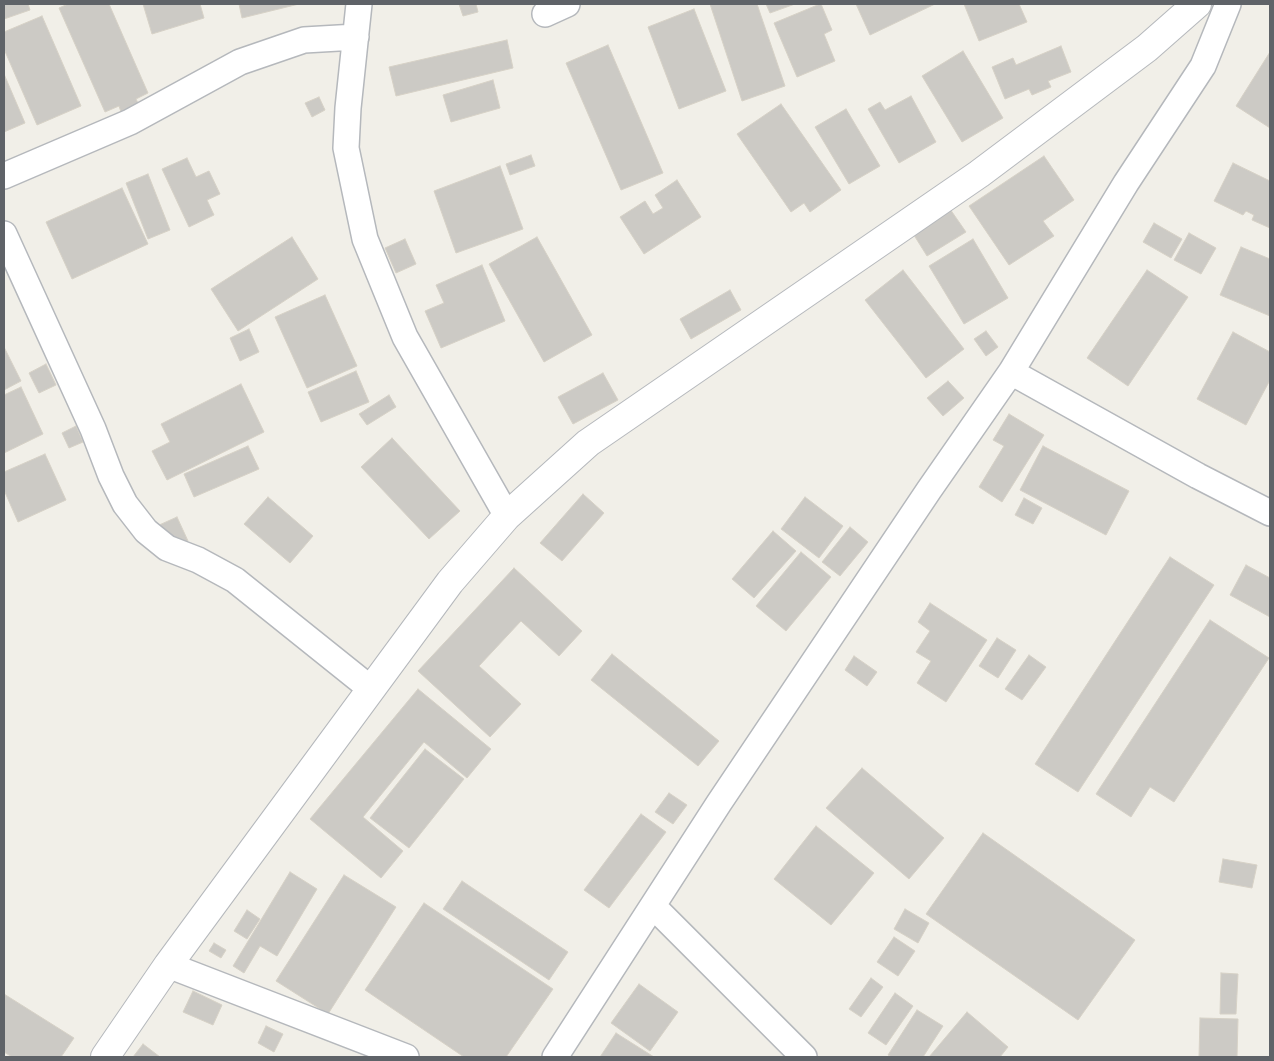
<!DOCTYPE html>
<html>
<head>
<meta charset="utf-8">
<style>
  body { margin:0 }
  #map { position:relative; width:1274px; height:1061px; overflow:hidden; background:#f1efe8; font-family:Figtree,sans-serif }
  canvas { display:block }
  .frame { position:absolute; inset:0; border:5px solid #5f6368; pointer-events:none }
</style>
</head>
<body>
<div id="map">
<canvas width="1274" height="1061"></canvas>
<div class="frame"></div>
</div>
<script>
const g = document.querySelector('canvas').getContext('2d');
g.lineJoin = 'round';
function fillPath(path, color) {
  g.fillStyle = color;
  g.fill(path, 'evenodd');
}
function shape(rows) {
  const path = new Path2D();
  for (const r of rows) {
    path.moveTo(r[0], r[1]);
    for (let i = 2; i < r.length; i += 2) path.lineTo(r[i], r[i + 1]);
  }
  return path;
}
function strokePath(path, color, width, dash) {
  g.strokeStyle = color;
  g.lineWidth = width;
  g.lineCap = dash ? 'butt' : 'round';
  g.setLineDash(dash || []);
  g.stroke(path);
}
const building = shape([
  [4,4,28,4,30,10,4,19,4,4],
  [68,4,109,4,148,93,136,99,140,107,122,115,119,106,105,112,59,8,68,4],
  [143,4,200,4,204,18,152,34,143,4],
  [239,4,299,4,242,18,239,4],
  [459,4,476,4,478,12,463,16,459,4],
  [710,4,757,4,785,86,742,101,710,4],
  [766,4,795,4,770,13,766,4],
  [820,4,821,4,832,30,824,34,835,61,797,77,774,23,820,4],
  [856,4,935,4,870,35,856,4],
  [964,4,1019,4,1027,22,979,41,964,4],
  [694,9,726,91,679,109,648,27,694,9],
  [42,16,81,106,37,125,4,49,4,32,42,16],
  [507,40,513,68,396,96,389,67,507,40],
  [608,45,663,173,621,190,566,63,608,45],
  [1061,46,1071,72,1048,81,1051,87,1032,95,1029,89,1005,99,992,67,1013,58,1016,65,1061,46],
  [963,51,1003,118,962,142,922,76,963,51],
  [1270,52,1270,128,1236,106,1270,52],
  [4,74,25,123,4,132,4,74],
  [493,80,500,108,451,122,443,95,493,80],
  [911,96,936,142,899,163,868,109,880,102,885,110,911,96],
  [319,97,325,110,312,117,305,103,319,97],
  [781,104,841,190,810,212,804,203,791,212,737,134,781,104],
  [846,109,880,166,849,184,815,127,846,109],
  [531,155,535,166,510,175,506,164,531,155],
  [1044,156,1074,200,1043,221,1054,236,1009,265,969,206,1044,156],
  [187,158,196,177,209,171,220,194,207,200,214,215,189,227,162,169,187,158],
  [1233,163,1270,181,1270,228,1252,220,1254,215,1246,211,1243,215,1214,201,1233,163],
  [500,166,523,229,456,253,434,191,500,166],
  [148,174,170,230,148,239,126,183,148,174],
  [677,180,701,217,644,254,620,217,645,201,653,214,663,208,655,195,677,180],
  [122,188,148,244,72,279,46,222,122,188],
  [950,209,966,232,927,256,912,232,950,209],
  [1154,223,1182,239,1171,258,1143,242,1154,223],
  [1189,233,1216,248,1201,274,1174,260,1189,233],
  [292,237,318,279,238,331,211,289,292,237],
  [537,237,592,335,544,362,489,264,537,237],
  [405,239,416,264,396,273,385,248,405,239],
  [973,239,1008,298,964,324,929,266,973,239],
  [1241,247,1270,259,1270,316,1220,295,1241,247],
  [482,265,505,321,441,348,425,311,444,303,436,285,482,265],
  [903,270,964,349,926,378,865,300,903,270],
  [1147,270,1188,297,1128,386,1087,358,1147,270],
  [730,290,741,310,691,339,680,319,730,290],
  [325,295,357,366,307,388,275,317,325,295],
  [249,329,259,352,240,361,230,338,249,329],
  [986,331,998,347,986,356,974,339,986,331],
  [1233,332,1270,352,1270,380,1246,425,1197,399,1233,332],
  [4,347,21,381,4,390,4,347],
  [46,364,56,385,39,393,29,373,46,364],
  [356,371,369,402,321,422,308,392,356,371],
  [603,373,618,400,573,424,558,397,603,373],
  [948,381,964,398,943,416,927,398,948,381],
  [241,384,264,432,167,480,152,451,170,442,161,424,241,384],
  [21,387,43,434,4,453,4,395,21,387],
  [389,395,396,407,367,425,359,414,389,395],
  [1009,414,1044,435,1002,502,979,487,1004,446,993,440,1009,414],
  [76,426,83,442,69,448,62,433,76,426],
  [392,438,460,511,429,539,361,467,392,438],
  [248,446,259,469,194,497,184,474,248,446],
  [1043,446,1129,491,1106,535,1020,490,1043,446],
  [45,454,66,500,18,522,4,490,4,472,45,454],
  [583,494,604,513,562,561,540,543,583,494],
  [268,497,313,536,290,563,244,524,268,497],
  [805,497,843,526,819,558,781,529,805,497],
  [1024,498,1042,508,1033,524,1015,515,1024,498],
  [177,517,188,541,181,545,157,526,177,517],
  [850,527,868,542,840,576,822,562,850,527],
  [773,531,796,551,754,598,732,579,773,531],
  [801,552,831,577,786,631,756,606,801,552],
  [1170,557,1214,585,1078,792,1035,764,1170,557],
  [1246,565,1270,578,1270,617,1230,595,1246,565],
  [514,568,582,631,559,656,521,621,479,666,521,704,490,737,418,671,514,568],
  [930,603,987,640,946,702,917,683,931,661,916,652,930,631,918,622,930,603],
  [1210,620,1269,658,1174,802,1150,787,1131,817,1096,794,1210,620],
  [997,638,1016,650,998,678,979,666,997,638],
  [612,654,719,741,698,766,591,680,612,654],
  [1029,655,1046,667,1022,700,1005,689,1029,655],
  [854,656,877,672,867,686,845,670,854,656],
  [418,689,491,749,467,778,424,742,363,817,403,851,381,878,310,819,418,689],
  [425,749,464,779,409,848,370,818,425,749],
  [862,768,944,838,909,879,826,808,862,768],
  [669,793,687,805,673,824,655,812,669,793],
  [641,814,666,832,609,908,584,890,641,814],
  [816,826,874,873,831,925,774,879,816,826],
  [983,833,1135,940,1078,1020,926,914,983,833],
  [1223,859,1257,865,1252,888,1219,882,1223,859],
  [290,872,317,889,277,956,260,946,244,973,233,966,290,872],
  [344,875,396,907,328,1014,276,981,344,875],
  [462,881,568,952,549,980,443,909,462,881],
  [424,903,553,989,506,1057,464,1057,365,990,424,903],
  [905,909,929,923,918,943,894,929,905,909],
  [247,910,260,919,247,939,234,931,247,910],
  [894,937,915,951,898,976,877,962,894,937],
  [214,943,226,950,221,958,209,951,214,943],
  [1221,973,1238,974,1236,1014,1220,1014,1221,973],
  [871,978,883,987,861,1017,849,1009,871,978],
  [639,984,678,1012,650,1051,611,1023,639,984],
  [193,991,222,1005,213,1025,183,1012,193,991],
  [895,993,913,1006,886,1045,868,1033,895,993],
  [4,994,74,1038,61,1057,12,1057,4,1052,4,994],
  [917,1010,943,1026,923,1057,892,1057,888,1055,917,1010],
  [967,1012,1008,1047,1000,1057,929,1057,967,1012],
  [1200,1018,1238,1019,1237,1057,1199,1057,1200,1018],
  [266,1026,283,1034,274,1052,258,1043,266,1026],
  [616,1033,654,1057,600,1057,616,1033],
  [143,1044,160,1057,133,1057,143,1044]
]);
const minor = shape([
  [359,4,348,108,346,148,365,239,405,337,507,516],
  [545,14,567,4],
  [4,176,130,122,240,62,304,40,356,37],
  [4,234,93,429,111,476,125,504,146,531,167,548,198,560,235,580,371,689],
  [1011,372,1198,476,1270,513],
  [653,906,804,1057],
  [168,965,406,1057],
  [555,1057,719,803,929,490,1011,372,1126,183,1203,66,1228,4]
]);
const tertiary = shape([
  [105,1057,168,965,450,582,507,516,588,443,979,174,1147,48,1197,4]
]);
fillPath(building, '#cccac5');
strokePath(building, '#d6d1c6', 1);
strokePath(minor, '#b5b8bc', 28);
strokePath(tertiary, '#b5b8bc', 30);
strokePath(minor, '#fff', 25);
strokePath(tertiary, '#fff', 28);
</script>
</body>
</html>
